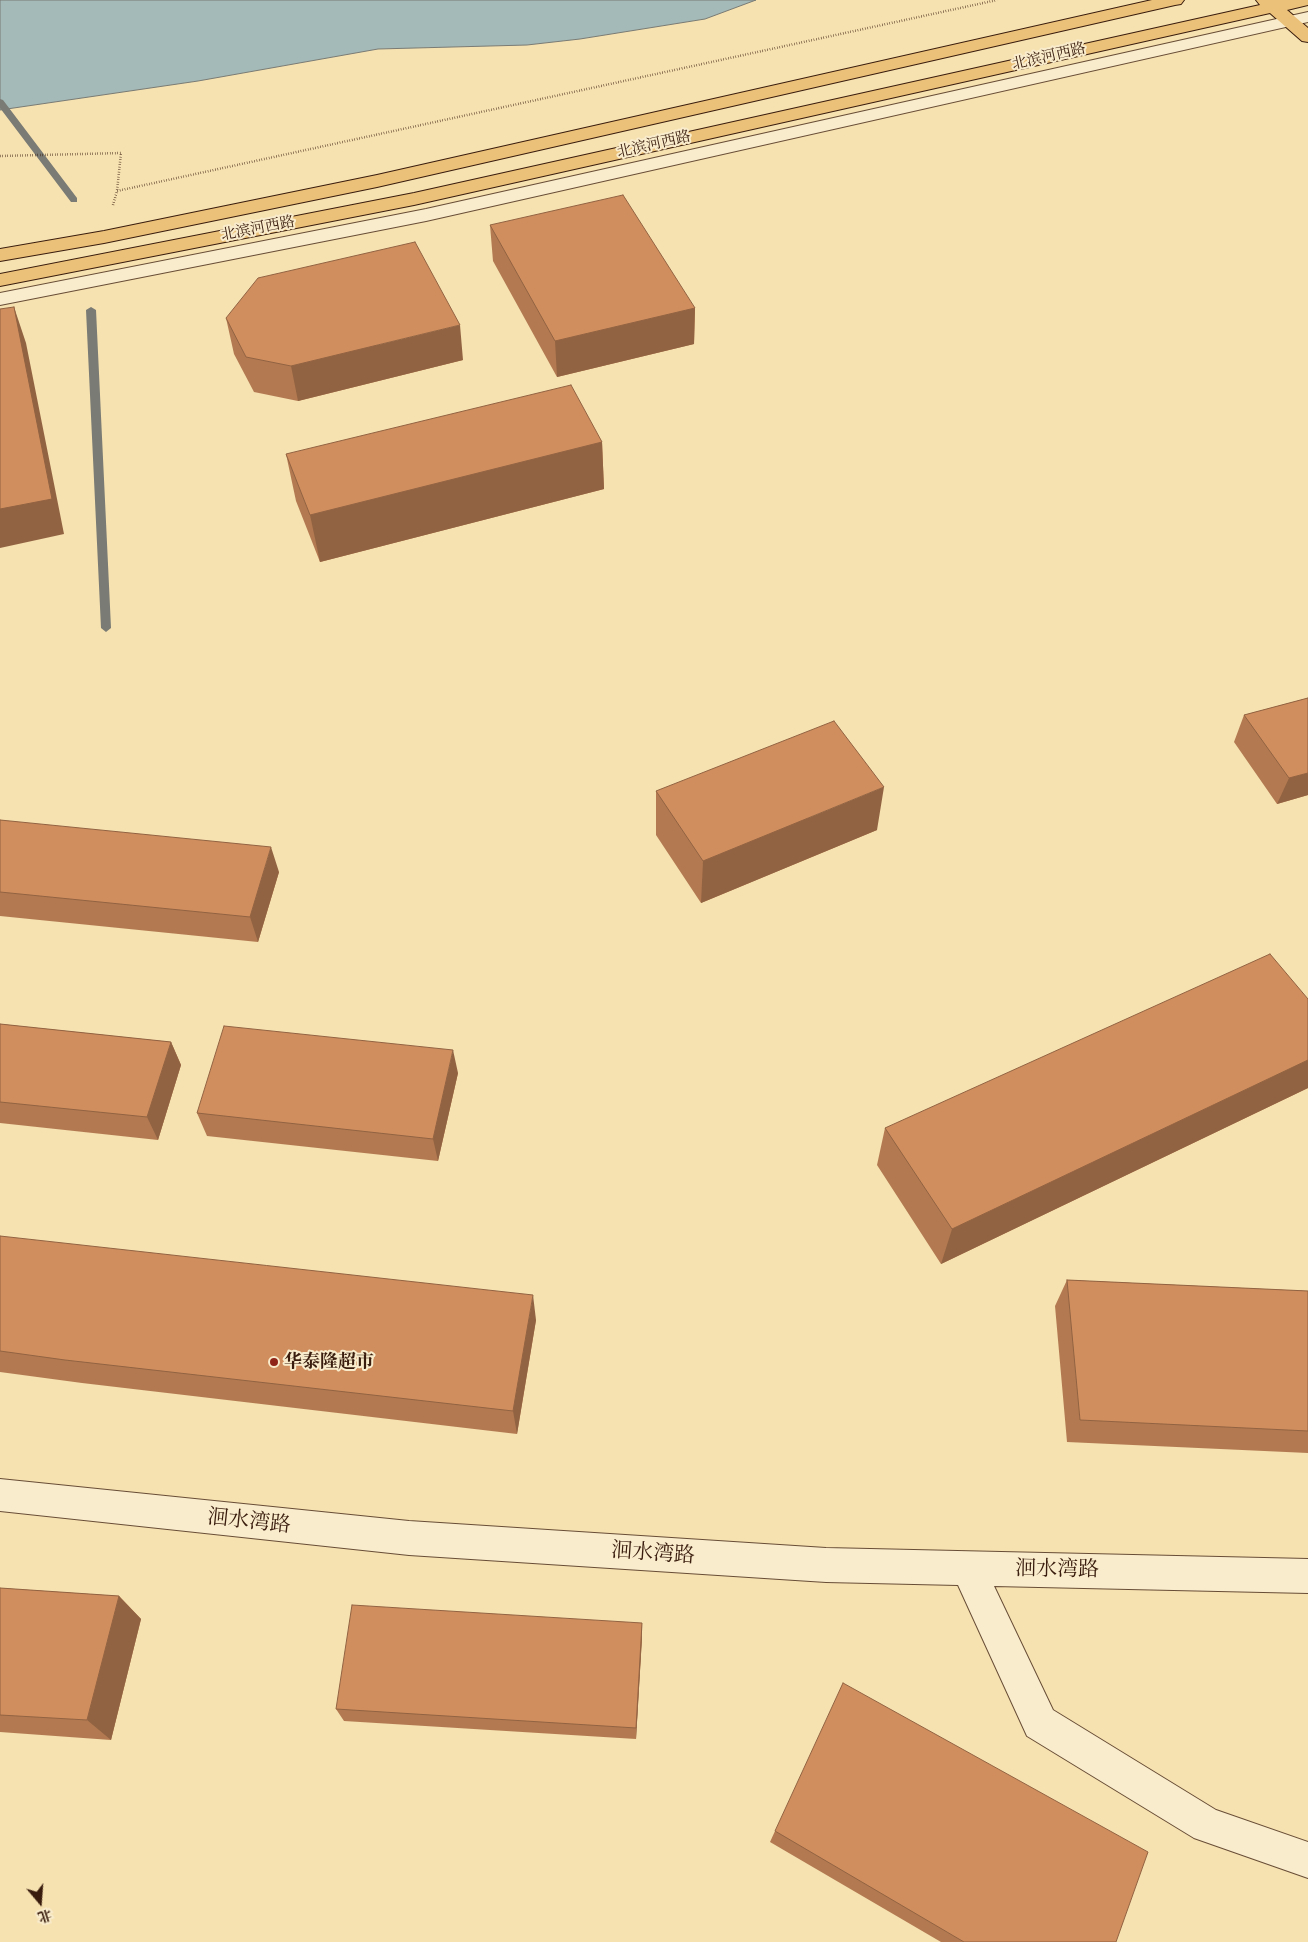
<!DOCTYPE html>
<html>
<head>
<meta charset="utf-8">
<style>
  body { margin:0 }
  #map { position:relative; width:1308px; height:1942px; overflow:hidden; background:#f6e1b0; font-family:"Gentium Book Plus","Noto Serif SC",serif }
  canvas { display:block }
  .north { position:absolute; left:15px; top:1877px; width:50px; height:50px; -webkit-text-stroke:4px #f9eccc; paint-order:stroke; rotate:162deg; font-size:14px; font-weight:700; line-height:20px; text-align:center; color:#391c0d }
  .north::after { content:''; display:block; margin:auto; width:18px; height:22px; background:#391c0d; clip-path:polygon(50% 0,100% 100%,50% 72%,0 100%) }
</style>
</head>
<body>
<div id="map">
<canvas width="1308" height="1942"></canvas>
<div class="north">北</div>
</div>
<script>
const g = document.querySelector('canvas').getContext('2d');
g.lineJoin = 'round';
function fillPath(path, color) {
  g.fillStyle = color;
  g.fill(path, 'evenodd');
}
function shape(rows) {
  const path = new Path2D();
  for (const r of rows) {
    path.moveTo(r[0], r[1]);
    for (let i = 2; i < r.length; i += 2) path.lineTo(r[i], r[i + 1]);
  }
  return path;
}
function strokePath(path, color, width, dash) {
  g.strokeStyle = color;
  g.lineWidth = width;
  g.lineCap = dash ? 'butt' : 'round';
  g.setLineDash(dash || []);
  g.stroke(path);
}
function drawText(font, color, halo, rows, align = 'center') {
  g.font = font + ' "Gentium Book Plus","Noto Serif SC",serif';
  g.lineWidth = 4;
  g.setLineDash([]);
  g.textBaseline = 'middle';
  g.strokeStyle = halo;
  g.fillStyle = color;
  for (const [text, x, y, turn = 0] of rows) {
    g.save();
    g.translate(x, y);
    g.rotate((+turn || 0) * Math.PI / 180);
    g.textAlign = isNaN(turn) ? turn : align;
    if (halo) g.strokeText(text, 0, 0);
    g.fillText(text, 0, 0);
    g.restore();
  }
}
const water = shape([
  [0,0,756,0,705,19,580,39,527,45,378,49,198,81,0,110,0,0]
]);
const stream = shape([
  [0,99,3,100,77,198,77,202,71,202,0,108,0,99],
  [91,307,96,310,111,628,106,632,101,628,86,310,91,307]
]);
const path = shape([
  [0,156,121,153,117,191],
  [113,205,117,191,997,0]
]);
const minor = shape([
  [1308,12,1308,22,426,221,0,305,0,293,426,209,1308,12],
  [0,1479,409,1521,826,1548,1308,1559,1308,1593,994,1586,1053,1710,1216,1810,1308,1842,1308,1878,1194,1838,1027,1736,958,1585,826,1582,409,1555,0,1511,0,1479]
]);
const major = shape([
  [1152,0,1184,0,1181,4,1175,5,377,187,104,243,0,261,0,249,104,231,377,175,1152,0],
  [1256,0,1308,0,1308,5,1287,10,1308,28,1308,42,1302,41,1270,13,414,205,0,286,0,274,414,193,1260,5,1256,0]
]);
const wall = shape([
  [490,225,695,308,694,344,557,377,493,261],
  [226,318,463,360,298,401,254,392,234,354],
  [602,442,604,489,320,562,296,501,286,454],
  [1308,698,1308,795,1277,804,1234,742,1244,715],
  [656,791,877,830,701,903,656,835],
  [0,820,279,872,258,942,0,916],
  [1308,999,1308,1088,941,1264,877,1165,885,1128],
  [0,1024,171,1042,181,1065,158,1140,0,1123],
  [458,1073,438,1161,207,1136,197,1113],
  [0,1236,536,1320,517,1434,82,1383,0,1372],
  [1067,1280,1308,1291,1308,1453,1067,1442,1055,1306],
  [0,1588,119,1596,141,1619,111,1740,0,1732],
  [642,1623,642,1637,636,1739,344,1721,336,1709],
  [775,1831,1116,1942,941,1942,770,1842]
]);
const shadedWall = shape([
  [14,307,26,343,64,534,0,548,0,509],
  [695,308,694,344,557,377,555,341],
  [460,325,463,360,298,401,291,366],
  [602,442,604,489,320,562,310,515],
  [1308,773,1308,795,1277,804,1289,778],
  [884,787,877,830,701,903,703,861],
  [271,847,279,872,258,942,250,917],
  [171,1042,181,1065,158,1140,147,1117],
  [453,1050,458,1073,438,1161,433,1139],
  [1308,1060,1308,1088,941,1264,952,1229],
  [533,1295,536,1320,517,1434,513,1411],
  [119,1596,141,1619,111,1740,87,1720],
  [642,1623,642,1637,636,1739,636,1728]
]);
const building = shape([
  [623,195,695,308,555,341,490,225,623,195],
  [415,242,460,325,291,366,246,357,226,318,258,278,415,242],
  [14,307,52,499,0,509,0,309,14,307],
  [571,385,602,442,310,515,286,454,571,385],
  [1308,698,1308,773,1289,778,1244,715,1308,698],
  [834,721,884,787,703,861,656,791,834,721],
  [0,820,271,847,250,917,0,892,0,820],
  [1270,954,1308,999,1308,1060,952,1229,885,1128,1270,954],
  [0,1024,171,1042,147,1117,0,1102,0,1024],
  [224,1026,453,1050,433,1139,197,1113,224,1026],
  [0,1236,533,1295,513,1411,65,1360,0,1351,0,1236],
  [1067,1280,1308,1291,1308,1431,1080,1420,1067,1280],
  [0,1588,119,1596,87,1720,0,1715,0,1588],
  [352,1605,642,1623,636,1728,336,1709,352,1605],
  [843,1683,1148,1852,1116,1942,964,1942,775,1831,843,1683]
]);
const markers = [
  [274,1362,5,"#8f2418"]
];
const farStreetnames = [
  ["北滨河西路",1049,57,-13],
  ["北滨河西路",654,145,-13],
  ["北滨河西路",258,229,-11]
];
const poiNames = [
  ["华泰隆超市",284,1362]
];
const nearStreetnames = [
  ["洄水湾路",249,1522,6],
  ["洄水湾路",653,1554,4],
  ["洄水湾路",1057,1570,1]
];
fillPath(water, '#a4bab8');
strokePath(water, '#797b74', 1);
fillPath(stream, '#797b74');
strokePath(minor, '#684d36', 2);
strokePath(major, '#391c0d', 2);
strokePath(path, '#391c0d', 2.5, [0.5, 2]);
fillPath(minor, '#f9eccc');
fillPath(major, '#ebc078');
fillPath(wall, '#b37a51');
fillPath(shadedWall, '#926342');
fillPath(building, '#d08e5e');
strokePath(building, '#926342', 1);
for (const [x, y, r, color] of markers) {
  const dot = new Path2D();
  dot.arc(x, y, r, 0, 2 * Math.PI);
  g.fillStyle = color;
  g.fill(dot);
  strokePath(dot, '#f9eccc', 2);
}
drawText('15px', '#391c0d', '#f9eccc', farStreetnames);
drawText('bold 18px', '#391c0d', '#f9eccc', poiNames, 'left');
drawText('21px', '#391c0d', '#f9eccc', nearStreetnames);
</script>
</body>
</html>
